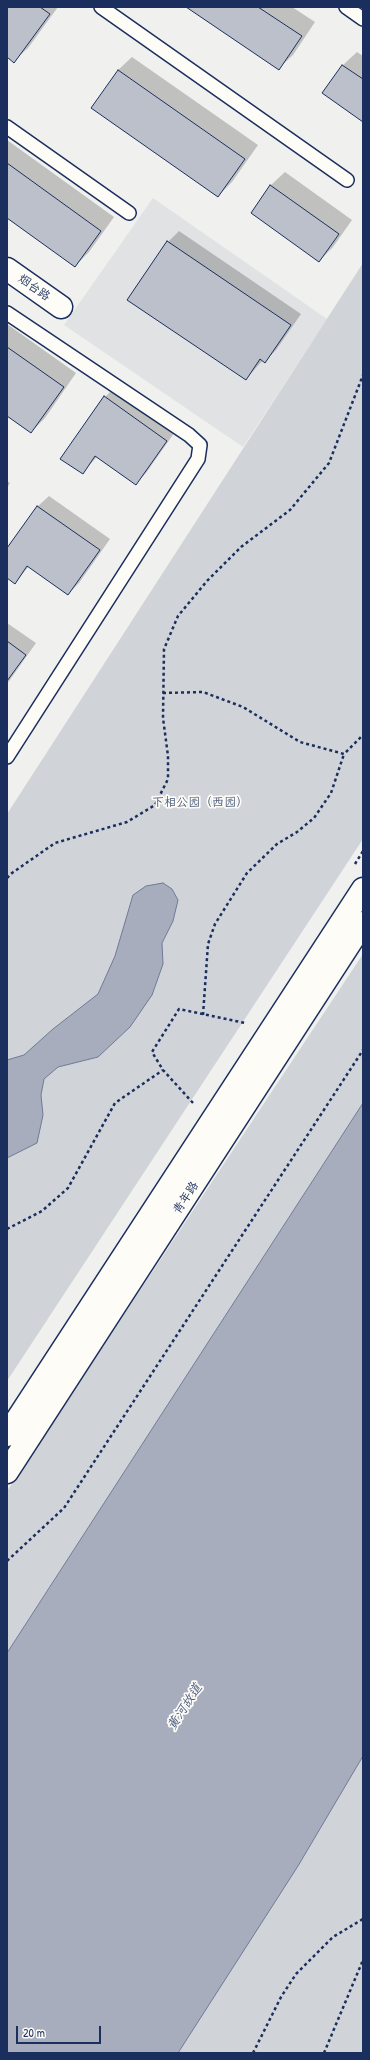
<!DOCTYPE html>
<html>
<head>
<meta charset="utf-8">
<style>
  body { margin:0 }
  #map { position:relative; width:370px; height:2060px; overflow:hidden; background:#f0f0ee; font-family:"Patrick Hand",sans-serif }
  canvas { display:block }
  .frame { position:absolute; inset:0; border:8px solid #1b2f5e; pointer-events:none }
  .scale { position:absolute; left:16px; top:2026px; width:85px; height:18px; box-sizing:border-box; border:2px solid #1b2f5e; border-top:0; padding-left:5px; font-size:12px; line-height:14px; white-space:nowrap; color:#1b2f5e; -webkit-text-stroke:3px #fdfcf7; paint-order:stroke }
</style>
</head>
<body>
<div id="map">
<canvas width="370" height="2060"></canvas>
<div class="frame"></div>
<div class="scale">20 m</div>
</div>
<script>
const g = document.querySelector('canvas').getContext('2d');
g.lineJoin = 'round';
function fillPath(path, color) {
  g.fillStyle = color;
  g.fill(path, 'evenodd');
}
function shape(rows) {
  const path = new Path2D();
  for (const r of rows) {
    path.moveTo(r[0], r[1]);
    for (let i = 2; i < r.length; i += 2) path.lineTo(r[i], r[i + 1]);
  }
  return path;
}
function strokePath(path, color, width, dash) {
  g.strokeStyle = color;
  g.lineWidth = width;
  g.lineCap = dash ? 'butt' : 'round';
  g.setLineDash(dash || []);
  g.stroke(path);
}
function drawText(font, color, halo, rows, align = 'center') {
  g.font = font + ' "Patrick Hand","LXGW WenKai TC",sans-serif';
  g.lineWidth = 3.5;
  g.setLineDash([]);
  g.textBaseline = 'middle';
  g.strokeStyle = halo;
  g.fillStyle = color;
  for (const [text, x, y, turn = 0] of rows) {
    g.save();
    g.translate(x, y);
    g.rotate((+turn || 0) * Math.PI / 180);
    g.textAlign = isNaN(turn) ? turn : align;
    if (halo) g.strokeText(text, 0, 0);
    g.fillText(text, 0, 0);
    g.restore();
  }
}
const built = shape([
  [153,198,327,319,243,447,64,325]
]);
const green = shape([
  [363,263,363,839,7,1381,7,814],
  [363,954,363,1103,7,1653,7,1491],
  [363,1756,363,2053,178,2053,358,1763]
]);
const water = shape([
  [163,883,172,889,178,900,173,921,162,943,163,964,152,995,130,1027,98,1057,58,1067,44,1079,41,1095,43,1115,37,1143,7,1158,7,1060,24,1055,53,1029,98,994,115,956,133,895,146,886,163,883],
  [363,1103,363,1756,298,1866,178,2053,7,2053,7,1653,363,1103]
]);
const shadow = shape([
  [7,7,58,7,28,48,14,61,7,56],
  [187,7,292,7,315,22,293,55,279,68],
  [357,52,363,56,363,121,323,93,343,65],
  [132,57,258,145,232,182,218,196,118,70],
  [7,140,114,217,89,252,75,266,7,216],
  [285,172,352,220,333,247,319,261,252,213,271,185],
  [179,231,301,314,276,350,265,361,263,360,246,379,168,242],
  [7,324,76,373,45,418,31,432,7,415],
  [116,386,177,429,146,473,135,484,97,457,82,473,105,397],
  [7,481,10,483,7,488],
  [49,496,110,539,79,583,68,594,29,566,15,583,7,577,7,550,37,507],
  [7,623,36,643,7,684]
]);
const building = shape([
  [7,7,40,7,50,14,14,63,7,57,7,7],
  [186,7,258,7,302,36,279,70,186,7],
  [342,65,363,79,363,122,322,93,342,65],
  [118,70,245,159,218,197,91,108,118,70],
  [7,163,101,231,75,267,7,218,7,163],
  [270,185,339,234,319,262,251,213,270,185],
  [167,241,291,325,265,363,260,359,246,380,127,300,167,241],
  [7,347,64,387,31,433,7,416,7,347],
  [104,396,167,441,136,485,95,456,83,474,60,459,104,396],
  [37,506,100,550,68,595,27,566,15,584,7,578,7,548,37,506],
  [7,641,26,655,7,681,7,641]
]);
const path = shape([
  [163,693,203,692,243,707,300,742,344,754,363,735],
  [355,864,363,851],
  [7,878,12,873,55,843,127,822,155,805,168,779,168,756,163,718,164,649,178,616,207,581,241,547,290,510,329,463,363,375],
  [203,1015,208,944,215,924,247,873,277,844,297,832,314,818,331,793,344,754],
  [193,1103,163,1070,152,1052,179,1009,245,1023],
  [7,1229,42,1211,68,1188,115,1103,163,1070],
  [7,1561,64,1508,363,1050],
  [253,2053,281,1997,296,1974,333,1937,363,1919],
  [324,2053,363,1960]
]);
const service = shape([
  [101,7,347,180],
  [346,7,363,19],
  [7,127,129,213],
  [7,313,189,435,200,445,198,459,7,757]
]);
const minor = shape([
  [7,269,61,307]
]);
const tertiary = shape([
  [7,1435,363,889],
  [7,1472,363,923]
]);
const streetNames = [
  ["烟台路",34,288,35],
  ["青年路",186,1198,-57]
];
const parkNames = [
  ["下相公园（西园）",200,803]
];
const waterNames = [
  ["黄河故道",185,1707,-57]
];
fillPath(built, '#e0e2e3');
fillPath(green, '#d0d3d8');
fillPath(water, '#a7adbd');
strokePath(water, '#6f7b97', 1);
fillPath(shadow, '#0003');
fillPath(building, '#bbc0ca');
strokePath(building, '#1b2f5e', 1);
strokePath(service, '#1b2f5e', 16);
strokePath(minor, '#1b2f5e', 25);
strokePath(tertiary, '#1b2f5e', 25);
strokePath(path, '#1b2f5e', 2.5, [3, 3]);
strokePath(service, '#fdfcf7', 13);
strokePath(minor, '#fdfcf7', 22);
strokePath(tertiary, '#fdfcf7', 22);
drawText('12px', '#1b2f5e', '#fdfcf7', streetNames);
drawText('12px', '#48587c', '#fdfcf7', parkNames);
drawText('italic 13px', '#4c5b7f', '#fdfcf7', waterNames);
</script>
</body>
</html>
